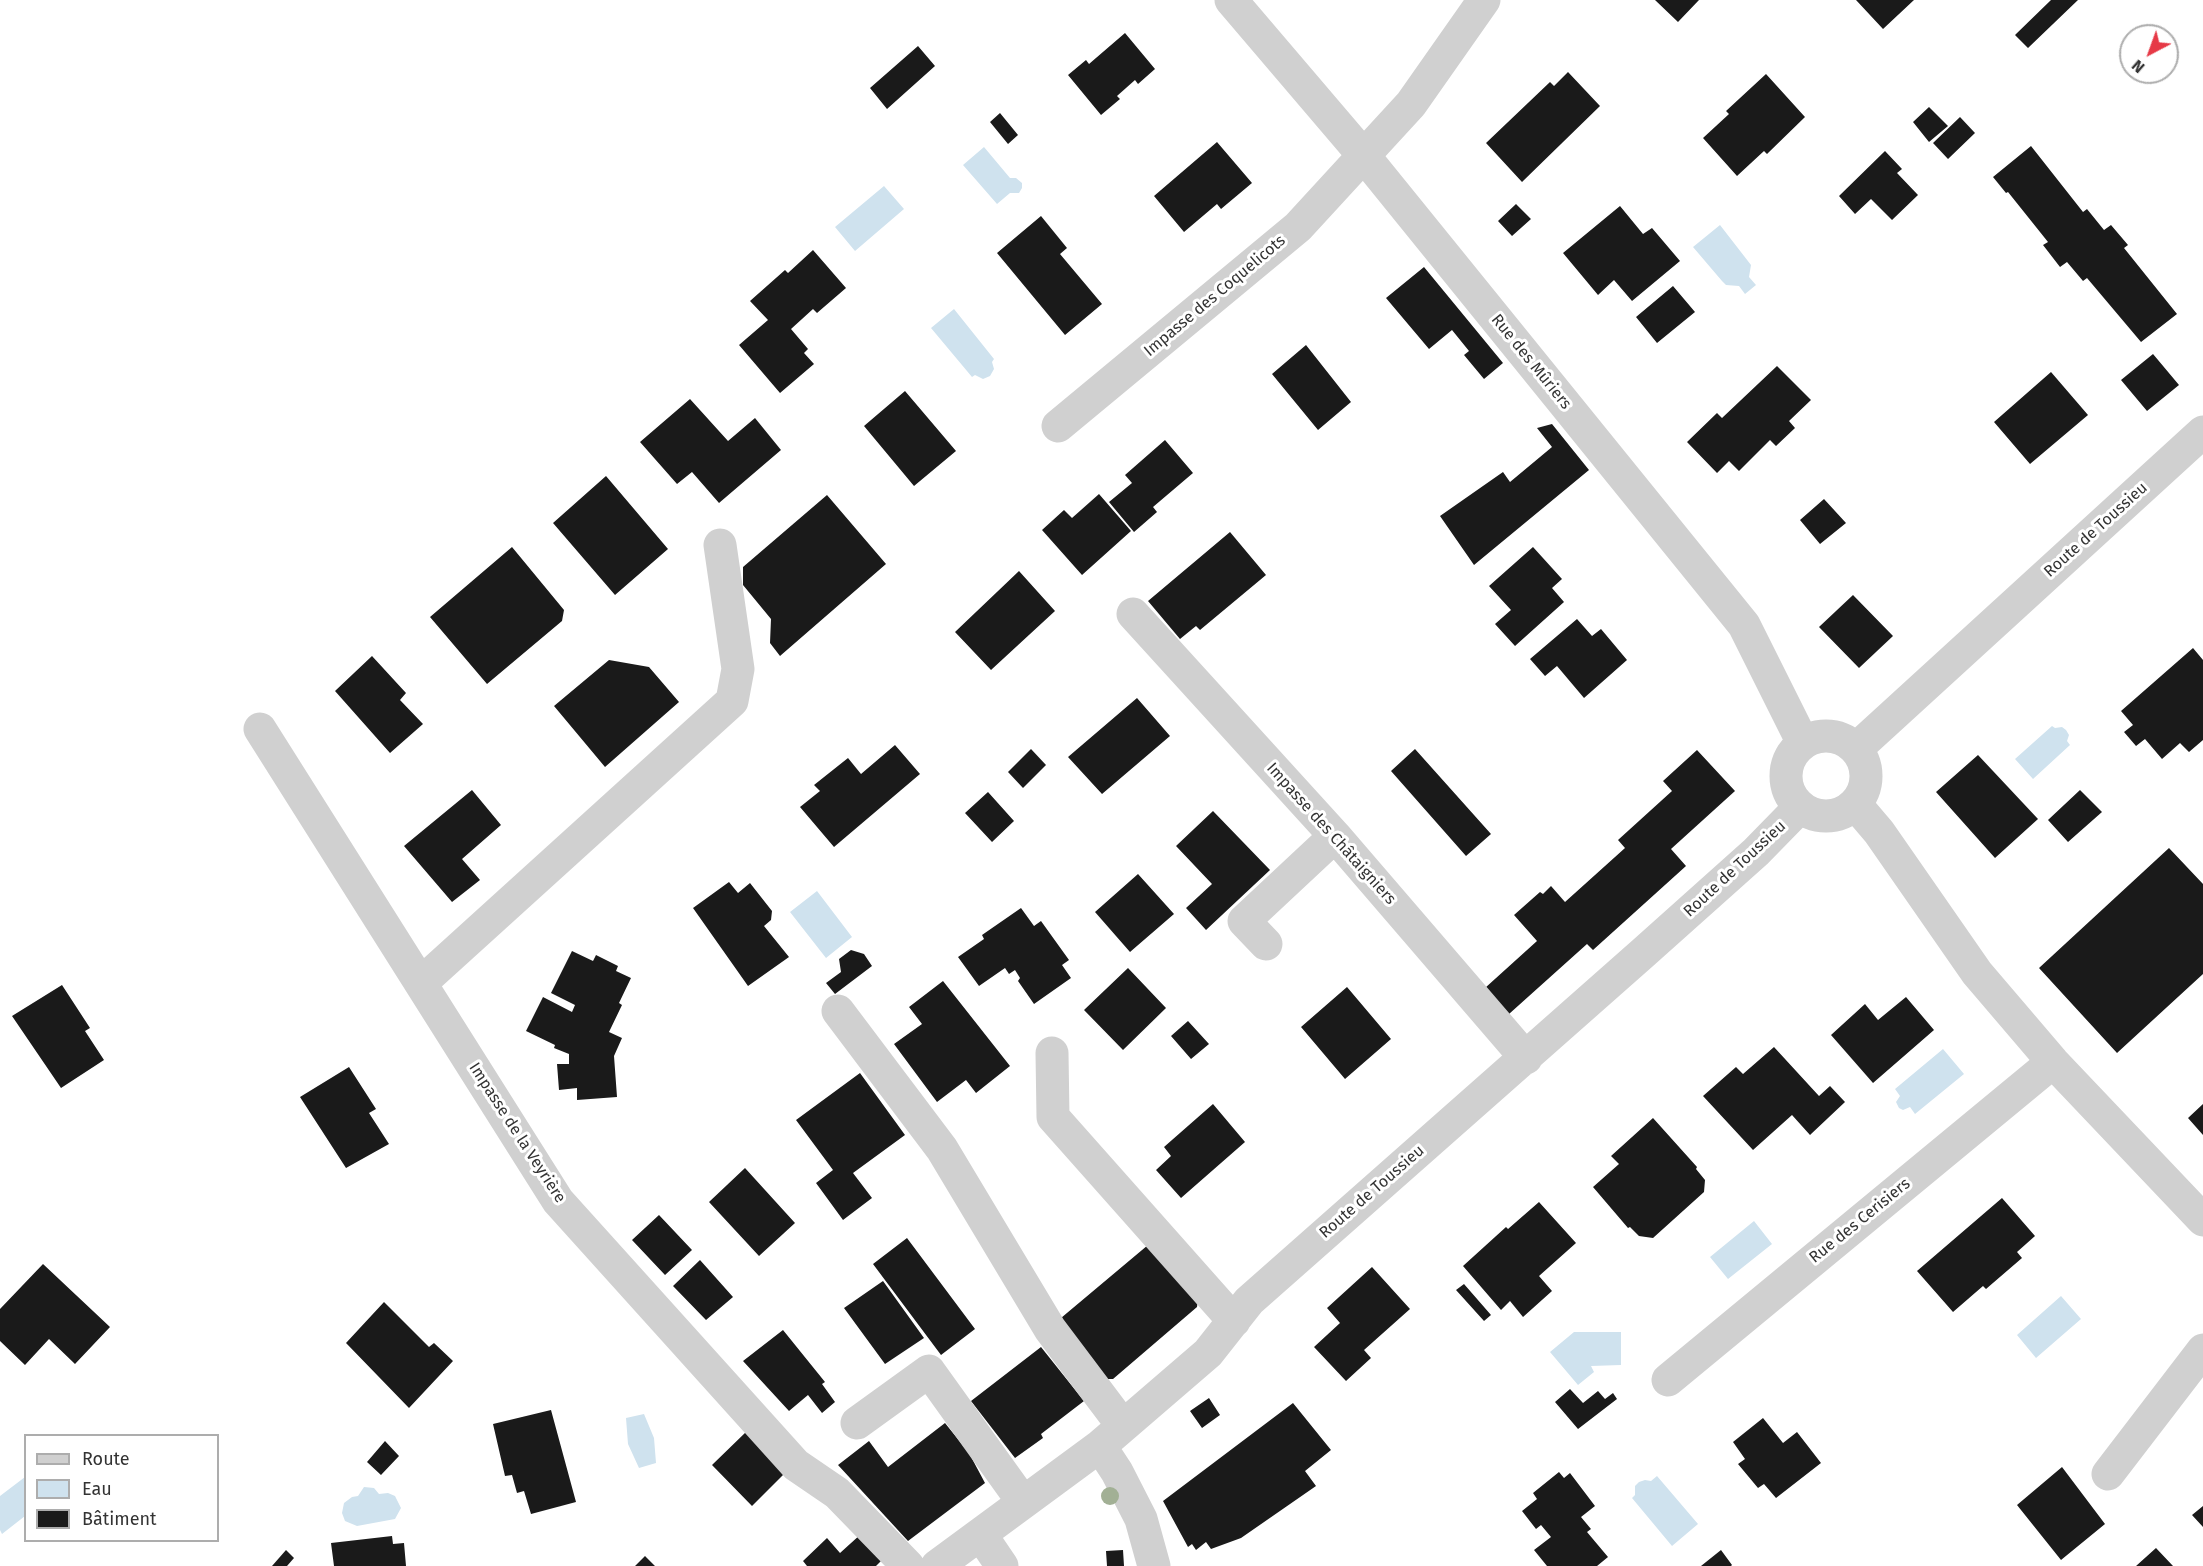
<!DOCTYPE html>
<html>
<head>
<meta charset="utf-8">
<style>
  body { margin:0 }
  #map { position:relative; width:2203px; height:1566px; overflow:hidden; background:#fff; font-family:"Fira Sans",sans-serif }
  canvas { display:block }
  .legend { position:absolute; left:24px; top:1434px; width:195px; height:108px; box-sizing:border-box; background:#fff; border:2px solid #adadad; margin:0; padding:8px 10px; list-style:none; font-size:18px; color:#333 }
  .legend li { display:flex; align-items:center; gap:12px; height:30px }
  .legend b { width:30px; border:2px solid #adadad }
  .north { position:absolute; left:2119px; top:24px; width:60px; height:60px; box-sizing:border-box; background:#fff; border:2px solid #adadad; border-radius:50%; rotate:221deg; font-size:16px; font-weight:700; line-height:24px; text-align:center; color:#333 }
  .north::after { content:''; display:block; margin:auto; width:21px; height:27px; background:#e63946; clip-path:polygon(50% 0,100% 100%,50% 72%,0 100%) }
</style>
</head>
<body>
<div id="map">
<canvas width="2203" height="1566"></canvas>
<ul class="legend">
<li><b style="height:8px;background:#d0d0d0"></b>Route</li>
<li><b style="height:16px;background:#cfe2ee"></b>Eau</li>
<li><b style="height:16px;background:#1a1a1a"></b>Bâtiment</li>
</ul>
<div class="north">N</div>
</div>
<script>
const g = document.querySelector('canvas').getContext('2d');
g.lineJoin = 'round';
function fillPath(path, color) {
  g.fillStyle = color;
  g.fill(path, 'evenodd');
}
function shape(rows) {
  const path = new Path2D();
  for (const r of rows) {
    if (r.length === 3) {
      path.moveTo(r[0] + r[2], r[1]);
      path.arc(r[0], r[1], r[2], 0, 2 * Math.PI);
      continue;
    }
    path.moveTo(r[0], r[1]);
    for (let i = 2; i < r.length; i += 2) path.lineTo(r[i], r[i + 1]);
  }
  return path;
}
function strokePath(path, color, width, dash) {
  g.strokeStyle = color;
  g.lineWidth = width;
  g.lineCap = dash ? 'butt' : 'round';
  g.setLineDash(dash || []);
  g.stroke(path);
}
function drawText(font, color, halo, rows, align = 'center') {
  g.font = font + ' "Fira Sans",sans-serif';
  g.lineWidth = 6;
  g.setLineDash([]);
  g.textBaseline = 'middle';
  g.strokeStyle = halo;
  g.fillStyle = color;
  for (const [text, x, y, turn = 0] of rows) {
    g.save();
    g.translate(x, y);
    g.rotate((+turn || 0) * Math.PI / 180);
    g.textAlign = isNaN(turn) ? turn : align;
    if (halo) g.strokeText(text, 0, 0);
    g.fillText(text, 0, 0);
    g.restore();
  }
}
const water = shape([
  [984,147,1010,178,1016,178,1022,183,1022,188,1019,193,1010,193,997,204,963,165],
  [884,186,904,209,855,251,835,227],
  [1720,225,1751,265,1749,277,1756,285,1745,294,1739,286,1726,285,1722,281,1693,247],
  [954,309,994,359,992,362,994,369,990,376,983,379,975,375,972,377,931,328],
  [2052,726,2055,728,2062,727,2066,730,2069,735,2067,741,2070,745,2033,779,2015,759],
  [817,891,852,937,826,958,790,912],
  [1943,1049,1964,1074,1915,1114,1910,1107,1903,1110,1899,1108,1896,1102,1900,1096,1895,1089],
  [1754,1221,1772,1244,1728,1279,1710,1257],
  [2061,1296,2081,1319,2036,1358,2017,1335],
  [1574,1332,1621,1332,1621,1365,1591,1366,1594,1372,1578,1385,1550,1352],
  [644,1414,654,1438,656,1463,639,1468,628,1444,626,1418],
  [1657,1476,1698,1524,1672,1546,1632,1498,1635,1495,1635,1486,1639,1482,1645,1480,1651,1481],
  [25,1477,25,1516,2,1534,0,1530,0,1496],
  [364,1487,374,1488,379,1494,388,1493,395,1496,401,1508,395,1519,357,1526,345,1521,342,1513,344,1503,352,1497,358,1496]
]);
const building = shape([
  [1655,0,1699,0,1678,22],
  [1856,0,1914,0,1883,29],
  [2051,0,2078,0,2028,48,2015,35],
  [1125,33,1155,69,1138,84,1135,80,1117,96,1120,99,1101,115,1068,75,1086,60,1089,64],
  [918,46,935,66,887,109,870,88],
  [1568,72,1600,106,1522,182,1486,143,1550,82,1554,86],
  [1766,74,1805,117,1767,154,1764,151,1737,176,1703,138,1729,114,1726,111],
  [1929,107,1948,126,1929,142,1913,122],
  [1000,113,1018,135,1008,144,990,122],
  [1960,117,1975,133,1948,159,1933,143],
  [1217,142,1252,183,1221,209,1217,204,1184,232,1154,196],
  [2031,146,2083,212,2087,209,2104,230,2111,225,2128,245,2124,248,2177,314,2141,342,2087,278,2083,281,2067,262,2060,267,2043,245,2048,242,2008,192,2006,193,1993,177],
  [1885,151,1902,169,1897,173,1918,195,1892,220,1871,199,1855,214,1839,196],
  [1516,204,1531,219,1512,236,1498,221],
  [1620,206,1643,234,1652,228,1680,261,1632,301,1614,280,1598,295,1563,253],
  [1041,216,1067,248,1060,254,1102,304,1065,335,997,253],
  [813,250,846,288,817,313,813,309,791,329,808,349,804,353,814,364,780,393,739,345,768,320,750,301,785,270,788,273],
  [1424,267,1503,363,1484,379,1464,355,1469,351,1452,330,1429,349,1386,298],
  [1673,286,1695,312,1657,343,1636,317],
  [1306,345,1351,402,1318,430,1272,374],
  [2153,354,2179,385,2147,411,2121,380],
  [1777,366,1811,400,1789,421,1795,428,1776,446,1770,440,1739,471,1729,461,1717,473,1687,442,1717,413,1722,418],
  [2051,372,2088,415,2030,464,1994,422],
  [905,391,956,451,914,486,864,426],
  [690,399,728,441,755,418,781,450,719,503,692,472,677,484,640,442],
  [1552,424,1589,470,1474,565,1440,516,1503,472,1510,482,1552,447,1537,428],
  [1165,440,1193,473,1153,507,1157,512,1134,532,1109,502,1132,483,1125,475],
  [606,476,668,549,615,595,553,523],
  [1099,494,1131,531,1082,575,1042,530,1064,510,1072,518],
  [827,495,886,564,780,656,770,643,771,619,743,585,743,567],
  [1824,499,1846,523,1820,544,1800,520],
  [1230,532,1266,575,1200,630,1196,626,1180,639,1148,601],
  [512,547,564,610,562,621,487,684,430,617],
  [1533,547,1562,579,1552,588,1564,602,1515,646,1495,624,1511,610,1489,586],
  [1019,571,1055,611,991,670,955,632],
  [1853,595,1893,636,1859,668,1819,627],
  [1577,619,1592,636,1601,629,1627,660,1584,698,1557,666,1545,676,1530,659],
  [2193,648,2203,660,2203,740,2189,752,2180,743,2162,759,2145,739,2136,746,2124,732,2133,725,2121,711],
  [372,656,406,693,400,700,423,724,390,753,335,691],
  [609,660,649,667,679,702,605,767,554,706],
  [1137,698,1170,736,1102,794,1068,757],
  [895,745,920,774,834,847,800,807,820,791,814,785,848,758,861,774],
  [1031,749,1046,765,1023,788,1008,772],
  [1415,749,1491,834,1466,856,1391,771],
  [1697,750,1735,791,1671,849,1686,866,1593,950,1587,944,1509,1014,1485,988,1537,941,1514,915,1540,892,1543,894,1551,886,1565,902,1625,848,1618,840,1672,791,1663,781],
  [1978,755,2038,819,1995,858,1936,792],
  [472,790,501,825,462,859,480,880,452,902,404,846],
  [2080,790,2102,812,2068,842,2048,820],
  [988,792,1014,821,992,842,965,813],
  [1213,811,1270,870,1206,930,1186,908,1212,884,1176,846],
  [2169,848,2203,884,2203,974,2117,1053,2039,968],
  [1138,874,1174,914,1130,952,1095,912],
  [729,882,738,893,750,883,772,911,771,920,764,926,789,957,748,986,693,908],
  [1021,908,1034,926,1041,921,1069,960,1062,965,1071,978,1034,1004,1018,981,1020,978,1015,970,1009,974,1005,968,979,986,958,957,984,939,982,935],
  [851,950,864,954,872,966,835,994,826,983,841,972,839,959],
  [572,951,593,961,596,955,618,966,616,971,631,978,619,1003,622,1005,609,1032,622,1038,614,1056,617,1097,577,1100,577,1088,559,1090,557,1064,569,1064,569,1054,554,1048,555,1045,526,1031,543,997,572,1012,575,1005,551,993],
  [1128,968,1166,1008,1123,1050,1084,1010],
  [943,981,1010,1066,976,1093,966,1080,937,1102,894,1044,922,1024,909,1007],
  [62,985,90,1028,85,1031,104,1060,61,1088,12,1016],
  [1347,987,1391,1039,1345,1079,1301,1027],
  [1906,997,1934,1030,1873,1083,1831,1035,1865,1004,1878,1020],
  [1188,1021,1209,1044,1191,1059,1171,1036],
  [1774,1047,1819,1096,1830,1086,1845,1102,1810,1135,1792,1115,1753,1150,1703,1096,1736,1067,1743,1074],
  [349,1067,376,1109,369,1113,389,1144,346,1168,300,1097],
  [860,1073,905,1135,853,1173,872,1198,843,1220,816,1183,833,1170,796,1120],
  [1213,1104,1245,1142,1181,1198,1156,1170,1171,1156,1164,1147],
  [2203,1104,2203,1135,2188,1118],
  [1653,1118,1697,1167,1696,1169,1705,1180,1704,1192,1653,1238,1639,1236,1630,1227,1628,1228,1593,1187,1619,1164,1611,1156],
  [745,1168,795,1223,759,1256,709,1202],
  [2002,1198,2035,1236,2017,1252,2022,1258,1986,1289,1983,1286,1953,1312,1917,1271],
  [1539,1202,1576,1243,1539,1276,1552,1291,1523,1317,1510,1301,1501,1310,1463,1266,1506,1227,1508,1229],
  [659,1215,692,1250,665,1275,632,1240],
  [907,1238,975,1329,941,1355,873,1264],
  [1148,1245,1198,1299,1197,1307,1113,1379,1104,1379,1061,1318],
  [700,1260,733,1297,706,1320,673,1286],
  [43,1264,110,1327,75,1364,49,1339,25,1365,0,1341,0,1309],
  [1372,1267,1410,1309,1364,1350,1371,1358,1346,1381,1314,1347,1340,1323,1327,1308],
  [883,1281,924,1338,885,1364,844,1308],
  [1464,1284,1491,1315,1484,1321,1456,1290],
  [384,1302,429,1347,434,1343,453,1361,409,1408,346,1343],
  [783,1330,825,1382,822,1384,835,1402,822,1413,808,1395,789,1411,743,1361],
  [1041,1347,1084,1401,1041,1434,1043,1438,1015,1458,971,1401],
  [1570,1389,1583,1403,1598,1391,1605,1399,1613,1393,1617,1399,1578,1429,1555,1402],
  [1209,1398,1220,1415,1202,1428,1190,1411],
  [1293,1403,1331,1450,1305,1471,1316,1486,1241,1538,1211,1549,1206,1542,1196,1550,1192,1544,1188,1547,1163,1501],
  [551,1410,576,1502,531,1514,524,1491,517,1493,512,1475,505,1476,493,1424],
  [1763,1418,1783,1443,1797,1432,1821,1463,1776,1498,1764,1484,1758,1488,1738,1464,1745,1459,1733,1442],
  [945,1423,969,1453,985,1483,908,1541,838,1465,869,1441,888,1467],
  [747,1431,789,1469,752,1506,712,1465],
  [385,1441,399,1456,381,1475,367,1462],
  [2062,1467,2105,1524,2061,1560,2017,1505],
  [1559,1472,1564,1478,1570,1473,1595,1506,1581,1517,1591,1529,1587,1532,1608,1557,1597,1566,1547,1566,1534,1550,1551,1537,1541,1525,1536,1529,1522,1511,1537,1499,1533,1493],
  [2203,1506,2203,1527,2192,1515],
  [861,1534,884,1558,876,1566,807,1566,803,1561,827,1538,840,1553],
  [392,1536,393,1544,404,1543,406,1566,334,1566,331,1543],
  [2156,1548,2173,1566,2136,1566],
  [286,1550,294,1558,287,1566,272,1566],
  [1123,1550,1124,1566,1107,1566,1106,1551],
  [1721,1550,1732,1565,1731,1566,1701,1566],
  [645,1556,655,1566,635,1566]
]);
const minor = shape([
  [1231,0,1364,156,1744,625,1803,743],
  [1058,426,1298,227,1411,104,1484,0],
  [1133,614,1335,836,1526,1058],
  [260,729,558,1201,796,1465,837,1493,908,1566],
  [1826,776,40],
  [1856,749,2203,432],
  [1856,805,1879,832,1977,973,2053,1062,2203,1220],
  [1266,944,1244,921,1335,836],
  [421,983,732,701,738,669,720,545],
  [838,1011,942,1149,1050,1329,1123,1426],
  [1052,1053,1053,1117,1234,1321],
  [1668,1380,2053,1062],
  [857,1423,929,1371,1023,1502],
  [1100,1446,1117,1472,1141,1519,1154,1566],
  [2108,1474,2203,1350],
  [981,1535,1002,1566],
  [937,1566,1100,1446,1208,1353,1249,1301,1643,953,1756,852,1799,808]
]);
const trees = [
  [1110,1496]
];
const streetNames = [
  ["Impasse des Coquelicots",1215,296,-40],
  ["Rue des Mûriers",1531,362,51],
  ["Route de Toussieu",2096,530,-42],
  ["Impasse des Châtaigniers",1331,834,48],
  ["Route de Toussieu",1735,869,-43],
  ["Impasse de la Veyrière",517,1133,57],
  ["Route de Toussieu",1372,1192,-41],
  ["Rue des Cerisiers",1860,1221,-39]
];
fillPath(water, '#cfe2ee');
fillPath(building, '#1a1a1a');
strokePath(minor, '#d0d0d0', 33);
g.fillStyle = '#a2b095';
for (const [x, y] of trees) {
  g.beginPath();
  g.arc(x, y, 9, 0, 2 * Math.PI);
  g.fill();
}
drawText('16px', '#333', '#fff', streetNames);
</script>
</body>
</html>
